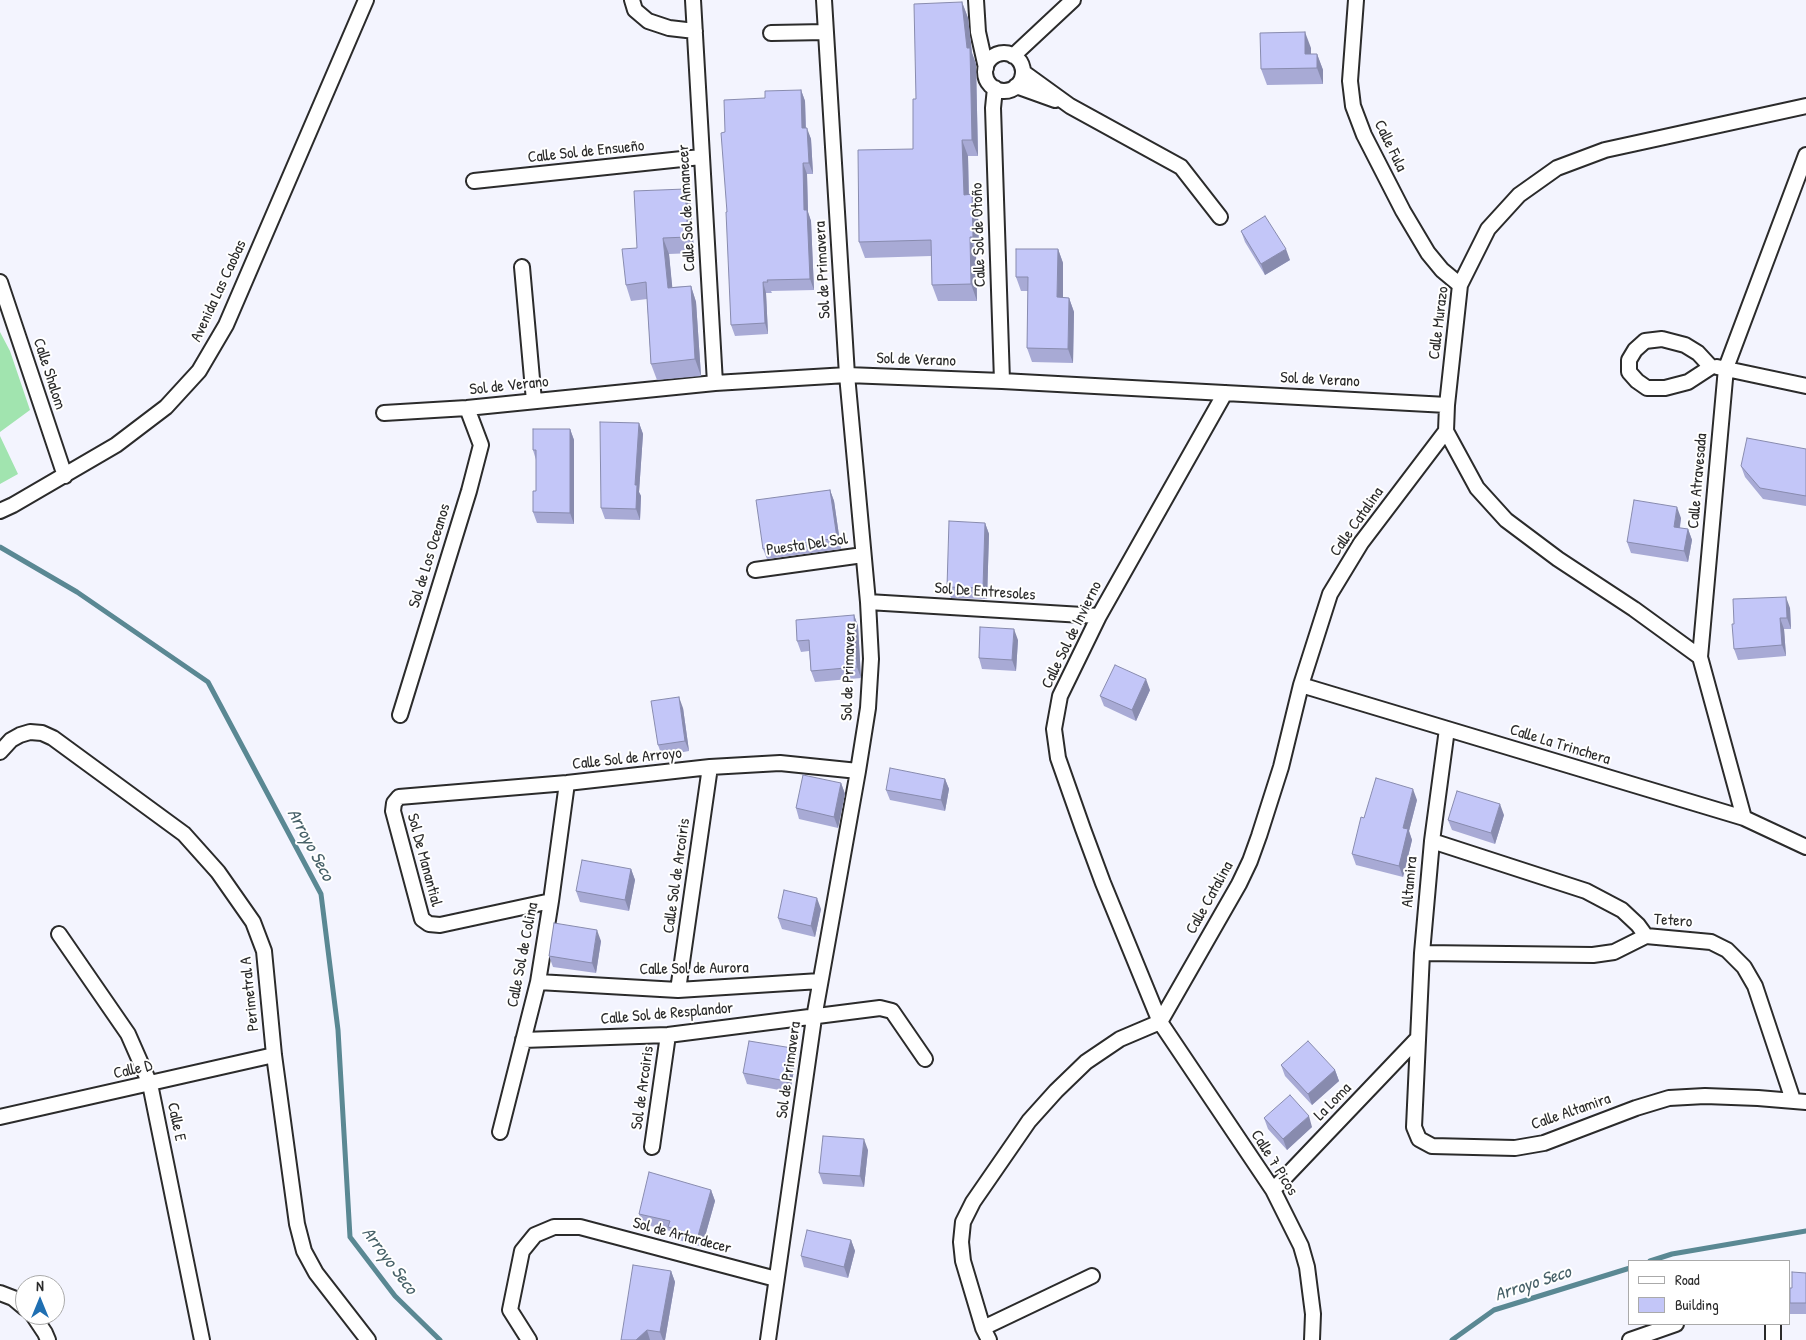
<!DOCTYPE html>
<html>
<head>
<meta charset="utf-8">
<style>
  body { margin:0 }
  #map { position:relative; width:1806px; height:1340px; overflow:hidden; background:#f3f4fe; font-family:"Patrick Hand",sans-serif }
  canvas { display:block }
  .legend { position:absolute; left:1628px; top:1260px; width:162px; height:65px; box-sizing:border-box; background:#fff; border:1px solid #aaa; margin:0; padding:6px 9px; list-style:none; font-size:15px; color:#2b2b2b }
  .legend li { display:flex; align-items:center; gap:10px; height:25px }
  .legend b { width:25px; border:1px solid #aaa }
  .north { position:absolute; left:15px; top:1275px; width:50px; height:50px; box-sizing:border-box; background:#fff; border:1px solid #aaa; border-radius:50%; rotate:0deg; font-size:14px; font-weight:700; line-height:20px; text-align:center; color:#2b2b2b }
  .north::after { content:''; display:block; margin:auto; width:18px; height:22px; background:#1f6fb2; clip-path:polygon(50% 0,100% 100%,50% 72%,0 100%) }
</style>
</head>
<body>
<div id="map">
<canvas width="1806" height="1340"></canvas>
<ul class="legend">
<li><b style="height:6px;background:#fff"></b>Road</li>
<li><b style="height:14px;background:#c3c6f8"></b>Building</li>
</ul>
<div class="north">N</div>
</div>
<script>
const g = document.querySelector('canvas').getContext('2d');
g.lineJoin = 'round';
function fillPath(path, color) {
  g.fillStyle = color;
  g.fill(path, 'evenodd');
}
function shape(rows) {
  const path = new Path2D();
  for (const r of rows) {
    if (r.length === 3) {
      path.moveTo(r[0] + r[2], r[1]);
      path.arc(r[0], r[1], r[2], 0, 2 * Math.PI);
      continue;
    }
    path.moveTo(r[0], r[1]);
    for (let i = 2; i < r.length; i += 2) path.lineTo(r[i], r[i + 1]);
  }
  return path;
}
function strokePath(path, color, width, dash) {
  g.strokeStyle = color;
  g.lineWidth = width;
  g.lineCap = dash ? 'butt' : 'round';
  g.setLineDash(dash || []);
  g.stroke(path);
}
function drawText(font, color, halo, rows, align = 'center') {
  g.font = font + ' "Patrick Hand",sans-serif';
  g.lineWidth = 4;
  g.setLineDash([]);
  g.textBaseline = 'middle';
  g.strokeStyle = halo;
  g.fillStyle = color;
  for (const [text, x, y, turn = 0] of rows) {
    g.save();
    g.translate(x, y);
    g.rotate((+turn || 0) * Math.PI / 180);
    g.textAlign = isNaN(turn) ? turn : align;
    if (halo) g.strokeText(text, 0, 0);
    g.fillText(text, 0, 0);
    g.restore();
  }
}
const green = shape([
  [0,332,10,351,30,410,0,432],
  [0,436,18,474,0,484]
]);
const stream = shape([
  [0,547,77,592,208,682,321,894,338,1030,350,1237,395,1296,440,1340],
  [1650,1261,1672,1254,1806,1231],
  [1452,1340,1494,1310,1630,1268]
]);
const street = shape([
  [632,0,635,10,648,21,669,28,695,31],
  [693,0,715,383],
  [976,0,978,32,986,68],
  [1356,0,1350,81,1353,106,1364,135,1403,211,1428,253,1442,270,1460,285],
  [771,33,826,32],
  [1004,72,19],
  [1013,56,1073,0],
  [1023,72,1070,106,1181,167,1220,217],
  [1016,86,1055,100],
  [995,88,993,108,1002,381],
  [474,181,701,157],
  [522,267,534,401],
  [0,282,65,476],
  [1662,339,1685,345,1698,353,1711,367,1688,382,1665,388,1647,388,1637,381,1629,372,1629,360,1635,350,1645,341,1662,339],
  [1717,367,1806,386],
  [1225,393,1099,616,1060,696,1054,729,1058,758,1083,829,1103,883,1160,1022,1273,1190,1301,1246,1307,1267,1313,1314,1312,1340],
  [384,413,467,408,715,383,847,375,1002,381,1447,405],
  [0,511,13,505,116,445,166,407,199,371,226,325,366,0],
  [755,570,863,555],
  [868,602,1099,616],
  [1700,657,1634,609,1558,559,1506,520,1477,488,1446,431,1447,405,1460,285,1488,229,1519,195,1557,168,1605,150,1806,106],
  [1301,685,1744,818,1806,847],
  [400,715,469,491,481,445,467,408],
  [1447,729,1432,841,1422,953,1414,1127,1419,1139,1432,1146,1515,1148,1544,1143,1636,1108,1669,1098,1705,1096,1758,1098,1806,1102],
  [0,752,11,740,20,735,30,732,42,733,53,738,184,834,218,872,253,922,264,951,274,1055,297,1224,304,1251,316,1273,368,1340],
  [1744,818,1700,657,1726,368,1806,155],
  [1432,841,1586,891,1622,910,1638,925,1646,936],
  [551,901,440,925,429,924,422,919,393,811,394,803,399,797,567,783,710,767,780,763,858,771],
  [59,934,128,1034,150,1084,202,1340],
  [1422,953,1593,955,1614,952,1646,936,1711,942,1727,950,1744,967,1755,986,1793,1100],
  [538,982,678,990,820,981],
  [678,990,710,767],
  [523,1040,668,1035,880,1008,892,1011,925,1059],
  [0,1117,274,1055],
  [500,1132,538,982,551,901,567,783],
  [652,1147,668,1035],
  [1273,1190,1418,1038],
  [0,1293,13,1298,25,1308],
  [33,1315,45,1333,48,1340],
  [1773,1324,1773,1340],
  [983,1328,1092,1276],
  [529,1340,510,1310,522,1251,535,1235,554,1227,580,1227,776,1279],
  [768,1340,814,1018,858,771,868,708,871,659,868,602,847,375,824,0],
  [989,1340,983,1328,963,1261,961,1242,963,1222,973,1202,1029,1121,1056,1091,1086,1062,1120,1039,1160,1022,1239,884,1250,861,1259,836,1281,767,1301,685,1330,594,1361,543,1446,431],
  [1630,1340,1676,1324]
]);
const wall = shape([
  [962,2,968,18,972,53,976,64,978,156,968,156,969,194,972,194,978,211,979,254,976,254,977,301,938,301,932,285,931,256,865,258,859,242,913,149,916,99],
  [1311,48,1311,54,1317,54,1323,70,1323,84,1267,85,1261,69],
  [801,90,805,101,806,128,811,139,813,174,807,174,808,212,811,221,814,290,771,291,772,293,766,293,768,334,735,336,731,325,725,132,765,98],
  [685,189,691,205,694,253,669,254,672,287,691,286,696,302,701,376,657,380,651,364,647,299,631,301,626,285],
  [1241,231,1290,260,1265,275,1245,242],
  [1058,249,1063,263,1063,297,1069,298,1074,312,1073,363,1032,362,1027,348,1028,291,1021,291,1016,277],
  [639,423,643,434,639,492,641,496,640,520,605,519,601,508],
  [570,429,574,440,574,524,537,523,533,512,536,491,536,460,533,450],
  [1806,449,1806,506,1763,499,1745,477,1741,466],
  [830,490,834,501,841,549,767,559,763,549],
  [1681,518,1680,528,1688,529,1692,540,1688,562,1631,553,1627,542],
  [985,523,989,534,987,599,951,598,947,587],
  [1790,608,1791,629,1784,629,1786,656,1738,660,1734,649,1734,624],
  [854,615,858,626,861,678,815,682,811,671,809,651,801,652,797,641],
  [1018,640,1016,671,982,669,979,658],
  [1150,690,1136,721,1104,706,1100,696],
  [683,708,689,751,662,756,658,745],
  [945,779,949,789,945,811,890,800,886,790],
  [841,783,845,794,838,828,799,819,796,808],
  [1417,800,1409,831,1412,840,1403,877,1356,865,1352,854,1364,818],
  [1504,815,1495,844,1452,830,1448,820],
  [631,869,635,880,629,911,580,902,576,891],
  [821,909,815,937,782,929,778,918],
  [601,941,596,973,553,967,549,956],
  [796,1059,790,1092,747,1084,743,1073],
  [1281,1065,1335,1070,1339,1081,1312,1105,1285,1076],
  [1264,1118,1312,1127,1287,1150,1268,1129],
  [868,1150,864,1187,823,1184,819,1173],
  [711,1190,715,1201,702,1247,672,1238,670,1231,643,1224,639,1214],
  [851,1240,855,1251,848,1278,804,1267,801,1256],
  [671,1271,675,1282,665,1340,621,1340],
  [1806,1273,1806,1314,1790,1314,1790,1288,1792,1288]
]);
const shadedWall = shape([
  [962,2,968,18,972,53,976,64,978,156,972,140,967,48],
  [1305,32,1311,48,1311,68,1305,54],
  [1317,54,1323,70,1323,84,1317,68],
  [801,90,805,101,806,139,802,128],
  [807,128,811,139,813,174,809,163],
  [962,140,968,156,969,211,964,195],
  [803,163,807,174,808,212,811,221,814,290,810,279,804,210],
  [685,189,691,205,694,253,688,237],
  [972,194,978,211,979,254,973,237],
  [970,237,976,254,977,301,971,284],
  [663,238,669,254,674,304,668,288],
  [1058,249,1063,263,1063,312,1057,297],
  [1286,249,1290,260,1265,275,1261,264],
  [763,282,766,293,768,334,765,323],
  [691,286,696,302,701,376,695,359],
  [1069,298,1074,312,1073,363,1068,349],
  [639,423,643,434,639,492,641,496,640,520,636,509,635,485],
  [570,429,574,440,574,524,570,513],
  [830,490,834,501,841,549,837,538],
  [1677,507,1681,518,1678,538,1674,527],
  [985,523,989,534,987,599,983,588],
  [1688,529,1692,540,1688,562,1684,551],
  [1786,597,1790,608,1791,629,1787,618],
  [854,615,858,626,861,678,857,667],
  [1780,618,1784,629,1786,656,1782,645],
  [1014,629,1018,640,1016,671,1012,660],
  [1146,679,1150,690,1136,721,1132,710],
  [679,697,683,708,689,751,685,741],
  [945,779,949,789,945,811,941,800],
  [841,783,845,794,838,828,834,817],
  [1413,789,1417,800,1409,831,1412,840,1403,877,1399,866,1403,828],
  [1500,804,1504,815,1495,844,1491,833],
  [631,869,635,880,629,911,625,900],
  [817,898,821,909,815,937,811,926],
  [597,930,601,941,596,973,592,963],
  [792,1048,796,1059,790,1092,786,1081],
  [1335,1070,1339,1081,1312,1105,1308,1094],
  [1309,1116,1312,1127,1287,1150,1283,1139],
  [864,1139,868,1150,864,1187,860,1176],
  [711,1190,715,1201,702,1247,698,1236],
  [851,1240,855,1251,848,1278,844,1267],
  [671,1271,675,1282,665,1340,663,1340,660,1332],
  [647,1330,650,1340,636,1340]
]);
const building = shape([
  [962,2,967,48,970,48,972,140,962,140,964,195,972,194,973,237,970,237,971,284,932,285,931,240,859,242,858,150,913,149,913,99,916,99,914,4,962,2],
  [1305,32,1305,54,1317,54,1317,68,1261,69,1260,33,1305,32],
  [801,90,802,128,807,128,809,163,803,163,804,210,807,210,810,279,767,280,768,282,763,282,765,323,731,325,726,212,727,212,721,133,725,132,724,100,765,98,765,91,801,90],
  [685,189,688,237,663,238,668,288,691,286,695,359,651,364,646,282,626,285,622,249,637,248,634,191,685,189],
  [1265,216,1286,249,1261,264,1241,231,1265,216],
  [1016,249,1058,249,1057,297,1069,298,1068,349,1027,348,1028,277,1016,277,1016,249],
  [600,422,639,423,635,485,637,485,636,509,601,508,600,422],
  [533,429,570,429,570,513,533,512,533,491,536,491,536,450,533,450,533,429],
  [1747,438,1806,449,1806,496,1760,488,1741,466,1747,438],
  [830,490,837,538,763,549,756,500,830,490],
  [1634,500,1677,507,1674,527,1688,529,1684,551,1627,542,1634,500],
  [949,521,985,523,983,588,947,587,949,521],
  [1786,597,1787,618,1780,618,1782,645,1734,649,1732,624,1734,624,1733,599,1786,597],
  [854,615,857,667,811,671,809,640,797,641,796,620,854,615],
  [980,627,1014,629,1012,660,979,658,980,627],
  [1115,665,1146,679,1132,710,1100,696,1115,665],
  [679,697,685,741,658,745,651,701,679,697],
  [890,768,945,779,941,800,886,790,890,768],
  [803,775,841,783,834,817,796,808,803,775],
  [1376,778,1413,789,1403,828,1408,829,1399,866,1352,854,1361,817,1364,818,1376,778],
  [1457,791,1500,804,1491,833,1448,820,1457,791],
  [582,860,631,869,625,900,576,891,582,860],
  [784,890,817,898,811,926,778,918,784,890],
  [554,923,597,930,592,963,549,956,554,923],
  [749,1041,792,1048,786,1081,743,1073,749,1041],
  [1308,1041,1335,1070,1308,1094,1281,1065,1308,1041],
  [1290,1095,1309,1116,1283,1139,1264,1118,1290,1095],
  [823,1136,864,1139,860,1176,819,1173,823,1136],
  [649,1172,711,1190,698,1236,668,1227,670,1221,639,1214,649,1172],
  [807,1230,851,1240,844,1267,801,1256,807,1230],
  [633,1265,671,1271,660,1332,647,1330,636,1340,621,1340,633,1265],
  [1792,1272,1806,1273,1806,1303,1790,1303,1790,1288,1792,1288,1792,1272]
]);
const streetNames = [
  ["Calle Fula",1390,146,64],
  ["Calle Sol de Ensueño",586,152,-6],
  ["Calle Sol de Amanecer",687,208,-93],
  ["Calle Sol de Otoño",979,235,-92],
  ["Sol de Primavera",823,270,-93],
  ["Avenida Las Caobas",219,291,-65],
  ["Calle Murazo",1439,323,-83],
  ["Sol de Verano",916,360,2],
  ["Calle Shalom",49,374,72],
  ["Sol de Verano",1320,380,3],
  ["Sol de Verano",509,386,-6],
  ["Calle Atravesada",1698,481,-85],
  ["Calle Catalina",1357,522,-55],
  ["Puesta Del Sol",807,545,-8],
  ["Sol de Los Oceanos",430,556,-73],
  ["Sol De Entresoles",985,592,4],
  ["Calle Sol de Invierno",1072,635,-64],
  ["Sol de Primavera",849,672,-88],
  ["Calle La Trinchera",1560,745,17],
  ["Calle Sol de Arroyo",627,759,-6],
  ["Sol De Manantial",424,860,75],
  ["Calle Sol de Arcoiris",677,876,-82],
  ["Altamira",1410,882,-85],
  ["Calle Catalina",1210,898,-61],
  ["Tetero",1673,921,4],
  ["Calle Sol de Colina",523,955,-79],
  ["Calle Sol de Aurora",694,969,-1],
  ["Perimetral A",250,994,-96],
  ["Calle Sol de Resplandor",667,1014,-5],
  ["Calle D",133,1070,-13],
  ["Sol de Primavera",789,1070,-82],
  ["Sol de Arcoiris",643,1088,-82],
  ["La Loma",1333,1102,-46],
  ["Calle Altamira",1571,1112,-19],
  ["Calle E",176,1122,78],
  ["Calle 7 Picos",1274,1163,58],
  ["Sol de Artardecer",682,1236,15]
];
const waterNames = [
  ["Arroyo Seco",310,845,62],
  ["Arroyo Seco",389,1261,53],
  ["Arroyo Seco",1533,1284,-18]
];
fillPath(green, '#a1e4af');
strokePath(stream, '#5a8893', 5);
strokePath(street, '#2b2b2b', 18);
strokePath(street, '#fff', 14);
fillPath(wall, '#a8aad5');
fillPath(shadedWall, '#888bae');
fillPath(building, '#c3c6f8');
strokePath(building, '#888bae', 1);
drawText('16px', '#2b2b2b', '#fff', streetNames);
drawText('italic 18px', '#476168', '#fff', waterNames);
</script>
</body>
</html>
